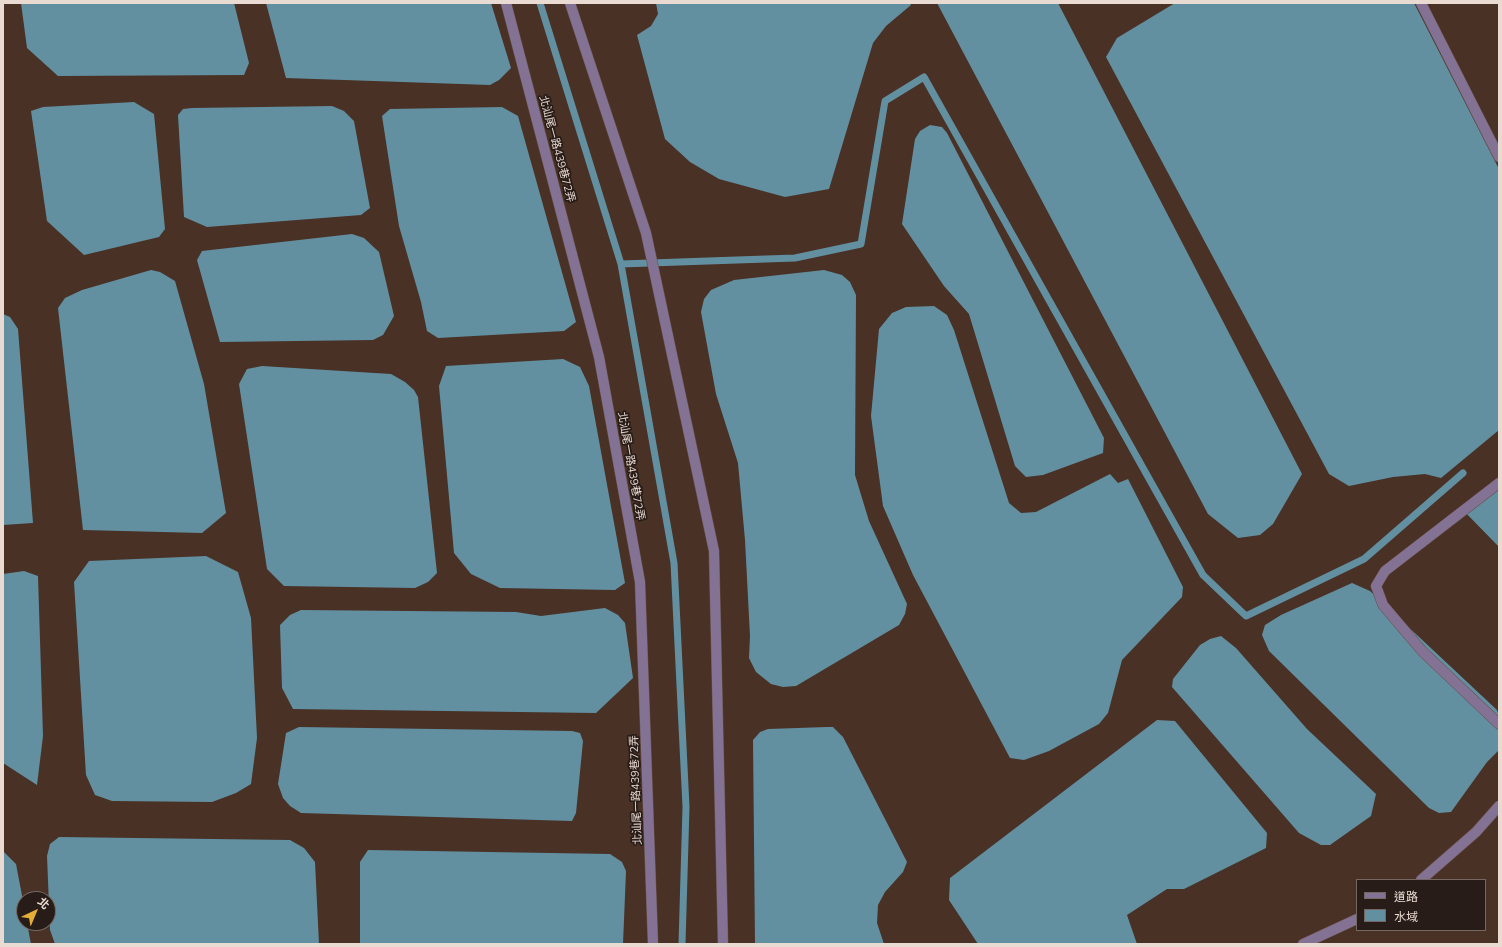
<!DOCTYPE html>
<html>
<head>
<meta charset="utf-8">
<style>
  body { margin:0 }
  #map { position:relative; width:1502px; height:947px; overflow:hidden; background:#493126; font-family:Mulish,"Noto Sans TC",sans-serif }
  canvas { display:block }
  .frame { position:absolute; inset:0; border:4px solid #e9dad2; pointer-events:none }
  .legend { position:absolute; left:1356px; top:879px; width:130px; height:52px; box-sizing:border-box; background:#271c17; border:1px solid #756862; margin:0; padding:5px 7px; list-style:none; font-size:12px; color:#e9dad2 }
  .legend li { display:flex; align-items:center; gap:8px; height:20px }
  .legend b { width:20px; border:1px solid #756862 }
  .north { position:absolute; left:16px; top:891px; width:40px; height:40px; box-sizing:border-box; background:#271c17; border:1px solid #756862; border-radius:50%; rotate:44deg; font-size:11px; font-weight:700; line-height:16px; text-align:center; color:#e9dad2 }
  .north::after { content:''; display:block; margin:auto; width:14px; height:18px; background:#e5ad35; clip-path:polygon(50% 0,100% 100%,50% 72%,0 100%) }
</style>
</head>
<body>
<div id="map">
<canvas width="1502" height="947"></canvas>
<div class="frame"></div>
<ul class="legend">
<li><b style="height:5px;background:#837293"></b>道路</li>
<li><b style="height:11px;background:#6290a1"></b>水域</li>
</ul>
<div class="north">北</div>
</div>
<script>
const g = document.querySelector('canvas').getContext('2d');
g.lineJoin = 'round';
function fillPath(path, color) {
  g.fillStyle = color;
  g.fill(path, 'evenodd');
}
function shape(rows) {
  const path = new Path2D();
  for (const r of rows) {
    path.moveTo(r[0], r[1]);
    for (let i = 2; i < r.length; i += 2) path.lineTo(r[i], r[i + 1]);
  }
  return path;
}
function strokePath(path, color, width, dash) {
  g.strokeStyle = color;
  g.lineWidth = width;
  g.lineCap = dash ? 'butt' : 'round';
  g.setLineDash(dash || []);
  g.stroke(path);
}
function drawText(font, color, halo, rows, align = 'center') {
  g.font = font + ' Mulish,"Noto Sans TC",sans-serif';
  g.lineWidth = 3.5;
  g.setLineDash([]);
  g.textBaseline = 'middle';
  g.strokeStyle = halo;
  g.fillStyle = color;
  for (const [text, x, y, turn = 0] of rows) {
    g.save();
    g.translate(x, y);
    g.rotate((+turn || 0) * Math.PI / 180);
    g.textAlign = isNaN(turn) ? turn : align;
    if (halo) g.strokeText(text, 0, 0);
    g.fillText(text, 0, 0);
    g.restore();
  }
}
const water = shape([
  [21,3,234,3,249,63,244,75,58,76,27,48],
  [266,3,491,3,511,68,499,80,490,85,286,78],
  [656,3,910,3,911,5,886,26,873,43,829,189,785,197,719,179,690,162,665,139,637,35,651,26,658,14],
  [937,3,1058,3,1302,474,1273,524,1260,535,1238,538,1208,514],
  [1175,3,1414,3,1499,169,1499,430,1441,478,1425,474,1393,477,1349,486,1329,474,1106,57,1117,38],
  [134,102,154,114,165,229,159,237,84,255,47,221,31,111,43,107],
  [332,106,344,111,354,121,370,208,361,215,207,227,184,217,178,115,183,109,192,108],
  [502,107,518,116,576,322,564,331,438,338,427,331,421,302,399,226,382,116,390,109],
  [930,125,942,127,947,133,1104,438,1103,453,1043,475,1026,477,1015,466,969,314,944,286,902,224,915,139,920,131],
  [352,234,364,238,379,252,394,316,383,335,373,340,220,342,197,260,202,251],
  [151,270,160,272,175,281,204,384,226,513,202,533,83,530,58,308,65,298,82,290],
  [824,270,842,275,850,282,856,295,855,475,869,521,907,604,905,614,899,625,796,686,783,687,771,684,756,672,749,658,750,636,745,540,738,463,716,394,701,312,704,299,711,290,734,280],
  [934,306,947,315,954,330,1009,503,1021,513,1036,512,1110,474,1118,483,1128,479,1183,587,1182,597,1122,660,1108,713,1099,724,1049,751,1024,760,1010,758,913,575,883,506,871,416,879,329,892,313,906,307],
  [3,314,10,317,18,329,33,523,3,525],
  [563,359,580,367,589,386,625,583,615,590,500,588,471,574,454,553,439,386,446,366],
  [262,366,391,374,405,382,414,390,418,397,437,573,428,582,415,588,284,586,267,569,239,384,247,369],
  [1499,485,1499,547,1462,509],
  [206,556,238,572,251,618,257,738,251,784,236,793,212,802,112,801,95,795,86,775,74,582,89,561],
  [24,571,38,576,43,736,37,785,3,763,3,574],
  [1352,583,1370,591,1497,710,1499,716,1499,750,1487,762,1451,812,1439,813,1429,808,1269,651,1262,635,1265,625,1281,615],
  [605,608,618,615,625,623,633,678,596,713,293,709,282,688,280,625,290,615,301,610,516,612,541,616],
  [1221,636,1236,648,1307,729,1376,794,1371,816,1330,845,1321,845,1299,833,1172,687,1173,679,1200,645,1210,639],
  [1157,720,1175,721,1267,833,1266,848,1184,889,1167,889,1127,915,1137,944,978,944,949,900,950,878],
  [299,727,572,731,580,733,583,741,576,813,572,821,301,813,290,806,283,798,278,784,286,733],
  [827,727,833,727,843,737,907,862,903,872,885,892,878,905,877,923,884,944,755,944,753,740,760,732,768,729],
  [59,837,290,840,304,848,315,862,319,944,55,944,50,930,47,856,50,844],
  [368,850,610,854,622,862,626,871,623,944,360,944,360,862],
  [3,851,16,864,24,906,24,923,27,923,31,944,3,944]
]);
const stream = shape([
  [540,3,621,264,674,563,686,807,682,944],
  [621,264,795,258,861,244,885,101,924,77,1203,575,1246,616,1364,559,1463,473]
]);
const minor = shape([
  [506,3,599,357,640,582,653,944],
  [570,3,646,233,714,551,723,944],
  [1421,3,1499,157],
  [1499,483,1385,571,1376,586,1383,605,1422,651,1499,724],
  [1421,880,1476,832,1499,806],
  [1303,944,1357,919]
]);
const streetNames = [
  ["北汕尾一路439巷72弄",557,149,75],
  ["北汕尾一路439巷72弄",631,466,80],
  ["北汕尾一路439巷72弄",636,790,-92]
];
fillPath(water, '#6290a1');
strokePath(stream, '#6290a1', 7);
strokePath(minor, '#664f45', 11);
strokePath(minor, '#837293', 10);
drawText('11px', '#e9dad2', '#271c17', streetNames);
</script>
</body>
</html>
